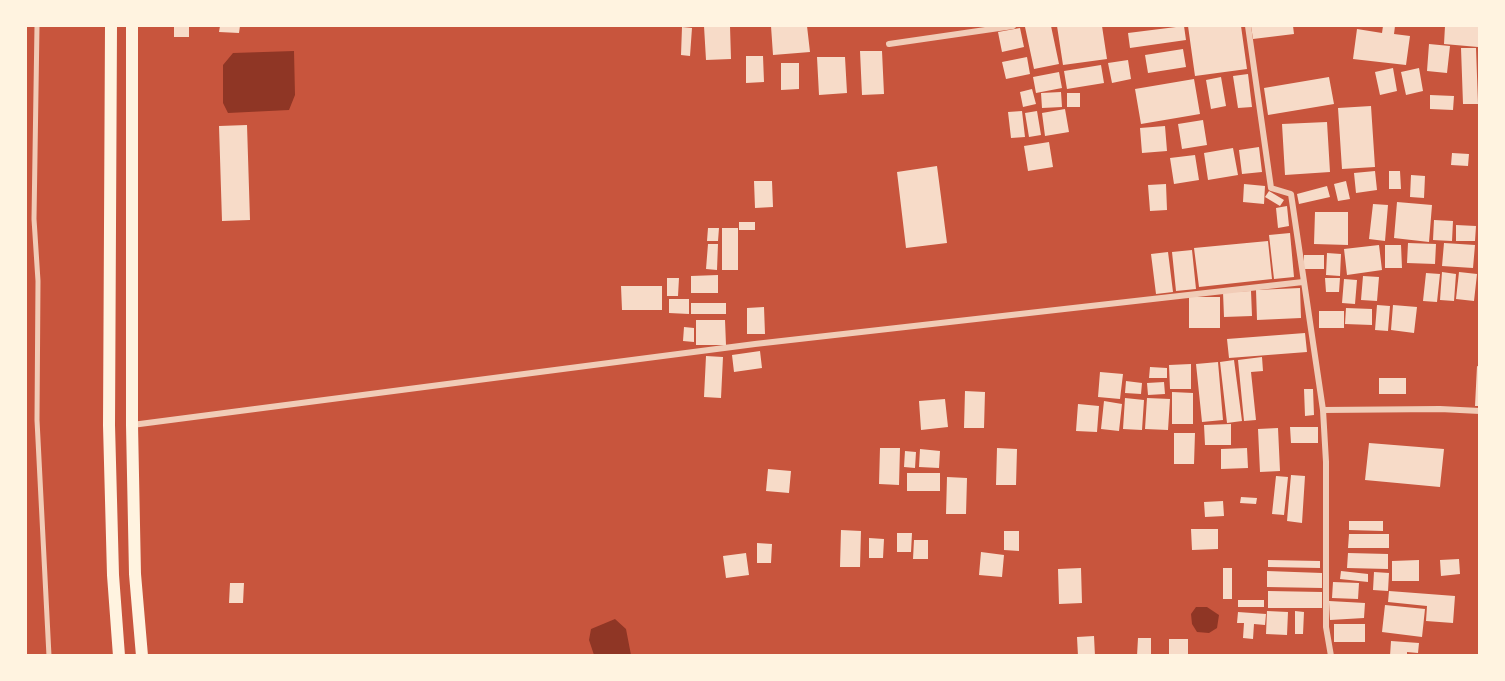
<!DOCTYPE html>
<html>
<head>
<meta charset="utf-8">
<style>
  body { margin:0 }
  #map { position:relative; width:1505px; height:681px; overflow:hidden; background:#c8553d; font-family:"Fira Sans",sans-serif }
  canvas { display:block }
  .frame { position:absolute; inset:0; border:27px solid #fff3e0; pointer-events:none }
</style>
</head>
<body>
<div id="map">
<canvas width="1505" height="681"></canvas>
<div class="frame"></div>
</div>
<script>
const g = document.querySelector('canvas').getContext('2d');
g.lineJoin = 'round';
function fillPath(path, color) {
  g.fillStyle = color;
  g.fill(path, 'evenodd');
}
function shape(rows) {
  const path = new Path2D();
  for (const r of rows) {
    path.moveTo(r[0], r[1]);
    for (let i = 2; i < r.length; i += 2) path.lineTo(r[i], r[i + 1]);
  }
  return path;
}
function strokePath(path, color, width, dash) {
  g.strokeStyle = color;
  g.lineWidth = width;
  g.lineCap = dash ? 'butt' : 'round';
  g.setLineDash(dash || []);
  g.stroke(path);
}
const water = shape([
  [294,51,295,95,289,110,228,113,223,103,223,65,233,53],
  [1196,607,1207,607,1219,615,1217,628,1209,633,1197,632,1192,624,1191,614],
  [615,619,626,629,631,655,594,655,589,640,591,629]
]);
const building = shape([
  [174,26,189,26,189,37,174,37],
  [220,26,240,26,239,33,219,32],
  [704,26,730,26,731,59,706,60],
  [771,26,807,26,810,52,773,55],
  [1031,26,1051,26,1059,64,1034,69,1025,27],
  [1057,26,1102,26,1107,59,1063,65],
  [1184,26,1186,40,1130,48,1128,33],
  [1188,26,1241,26,1247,69,1195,76],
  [1251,26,1293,26,1294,34,1253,39],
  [1383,26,1395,26,1394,34,1410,36,1406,65,1353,59,1357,29,1382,33],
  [1445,26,1480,26,1478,47,1444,44],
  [682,27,692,28,690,56,681,55],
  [1020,28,1024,47,1002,52,998,32],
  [1429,44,1450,46,1447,73,1427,71],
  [1461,48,1476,48,1478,104,1463,104],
  [1183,49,1186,67,1148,73,1145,55],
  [860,51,882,51,884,94,862,95],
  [746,56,763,56,764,82,746,83],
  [817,57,845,57,847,93,819,95],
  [1027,57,1030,74,1006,79,1002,62],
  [1128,60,1131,79,1112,83,1108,63],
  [781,63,799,63,799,89,781,90],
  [1101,65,1104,83,1067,89,1064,71],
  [1393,68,1397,91,1380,95,1375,72],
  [1419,68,1423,91,1406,95,1401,72],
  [1059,72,1062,88,1036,93,1033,77],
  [1248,74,1252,107,1238,108,1233,76],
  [1221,77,1226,106,1211,109,1206,80],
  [1329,77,1334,104,1268,115,1264,88],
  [1194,79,1200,114,1141,124,1135,89],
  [1032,89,1036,104,1023,107,1020,92],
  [1061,92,1062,107,1042,108,1041,93],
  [1067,93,1080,93,1080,107,1067,107],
  [1430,95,1454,96,1453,110,1430,109],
  [1371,106,1375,167,1342,169,1338,108],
  [1065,109,1069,132,1045,136,1042,113],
  [1022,111,1025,137,1011,138,1008,112],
  [1037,111,1041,135,1029,137,1025,113],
  [1203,120,1207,145,1182,149,1178,124],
  [1327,122,1330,172,1285,175,1282,124],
  [247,125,250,220,222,221,219,126],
  [1165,126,1167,151,1142,153,1140,128],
  [1049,142,1053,167,1028,171,1024,146],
  [1259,147,1262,172,1242,174,1239,150],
  [1233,148,1238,175,1208,180,1204,153],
  [1452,153,1469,154,1468,166,1451,165],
  [1195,155,1199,180,1174,184,1170,158],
  [937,166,947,243,906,248,897,172],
  [1375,171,1377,190,1356,193,1354,173],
  [1389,171,1400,171,1401,189,1389,189],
  [1411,175,1425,176,1424,198,1410,197],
  [754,181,772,181,773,207,755,208],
  [1346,181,1350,199,1338,201,1334,184],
  [1166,184,1167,210,1150,211,1148,185],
  [1244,184,1265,186,1264,204,1243,202],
  [1327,186,1330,197,1299,204,1297,194],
  [1269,191,1284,200,1280,206,1265,197],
  [1397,202,1432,205,1429,242,1394,238],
  [1373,204,1388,205,1385,241,1369,239],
  [1287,206,1289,226,1278,228,1276,208],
  [1315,212,1348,212,1348,245,1314,244],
  [1434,220,1453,221,1452,241,1433,240],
  [739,222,755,222,755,230,739,230],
  [1456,225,1476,226,1475,241,1456,241],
  [708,228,719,228,718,241,707,241],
  [722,228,738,228,738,270,722,270],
  [1290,233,1294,277,1274,279,1269,235],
  [1268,241,1272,279,1199,287,1194,248],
  [1408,243,1436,244,1435,264,1407,263],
  [1444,243,1475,245,1473,268,1442,266],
  [708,244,718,244,717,270,706,269],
  [1379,245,1382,270,1347,275,1344,249],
  [1385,245,1401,245,1402,268,1385,268],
  [1192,250,1196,289,1176,291,1172,252],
  [1168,252,1173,292,1156,294,1151,254],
  [1327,253,1341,254,1340,276,1326,275],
  [1304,255,1324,255,1324,269,1304,269],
  [1442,272,1456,274,1454,301,1440,300],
  [1459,272,1477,274,1474,301,1456,299],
  [1426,273,1440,274,1437,302,1423,301],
  [718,275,718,293,691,293,691,276],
  [1363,276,1379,277,1377,301,1361,300],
  [667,278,679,278,678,296,667,296],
  [1325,278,1340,278,1339,292,1326,292],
  [1344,279,1357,280,1355,304,1342,303],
  [621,286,662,286,662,310,622,310],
  [1300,288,1301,318,1257,320,1256,290],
  [1251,291,1252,316,1224,317,1223,292],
  [1189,297,1220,297,1220,328,1189,328],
  [669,299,689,299,689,314,669,313],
  [691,303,726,303,726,314,691,314],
  [1377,305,1390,306,1388,331,1375,330],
  [1393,305,1417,307,1414,333,1391,330],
  [764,307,765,334,747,334,747,308],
  [1346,308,1372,309,1372,325,1345,324],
  [1319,311,1344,311,1344,328,1319,328],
  [696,320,725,320,726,345,696,345],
  [684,327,694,328,694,342,683,341],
  [1305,333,1307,352,1229,358,1227,339],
  [760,351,762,368,734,372,732,355],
  [706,356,723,357,721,398,704,397],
  [1262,357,1263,371,1251,372,1256,420,1244,421,1238,360],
  [1234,360,1242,421,1227,423,1220,362],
  [1218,362,1223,420,1202,422,1196,364],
  [1191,364,1191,389,1170,389,1169,365],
  [1477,366,1480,367,1480,406,1475,406],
  [1150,367,1167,368,1167,378,1149,378],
  [1100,372,1123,374,1120,399,1098,397],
  [1379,378,1406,378,1406,394,1379,394],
  [1126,381,1142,383,1141,394,1125,393],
  [1164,382,1165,394,1148,395,1147,383],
  [1304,389,1313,389,1314,415,1305,416],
  [965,391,985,392,984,428,964,428],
  [1172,392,1193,393,1193,424,1172,424],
  [1125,398,1144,400,1142,430,1123,429],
  [1147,398,1170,399,1168,430,1145,429],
  [945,399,948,427,921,430,919,401],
  [1104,401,1122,404,1119,431,1101,429],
  [1078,404,1099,406,1097,432,1076,431],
  [1231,424,1231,445,1205,445,1204,425],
  [1290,427,1318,427,1318,443,1291,443],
  [1278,428,1280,471,1260,472,1258,429],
  [1174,433,1195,433,1194,464,1174,464],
  [1369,443,1444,449,1440,487,1365,480],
  [880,448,900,448,899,485,879,484],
  [997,448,1017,449,1016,485,996,485],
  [1247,448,1248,468,1221,469,1221,449],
  [920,449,940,451,939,468,919,467],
  [905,451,916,452,915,468,904,467],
  [768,469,791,471,789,493,766,491],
  [907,473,940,473,940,491,907,491],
  [1291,475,1305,476,1302,523,1287,521],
  [1276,476,1288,477,1284,515,1272,514],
  [947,477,967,478,966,514,946,514],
  [1241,497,1257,498,1256,504,1240,503],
  [1223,501,1224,516,1205,517,1204,502],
  [1349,521,1383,521,1383,531,1349,530],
  [1191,529,1218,529,1218,549,1192,550],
  [841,530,861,531,860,567,840,567],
  [1004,531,1019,531,1019,551,1004,550],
  [897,533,912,533,911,552,897,552],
  [1349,534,1389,534,1389,548,1348,548],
  [869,538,884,539,883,558,869,558],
  [914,540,928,540,928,559,913,559],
  [757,543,772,544,771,563,757,563],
  [981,552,1004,555,1002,577,979,575],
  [746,553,749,575,726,578,723,556],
  [1348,553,1388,554,1388,569,1347,568],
  [1459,559,1460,574,1441,576,1440,560],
  [1268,560,1320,561,1320,568,1268,567],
  [1419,560,1419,581,1392,581,1392,561],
  [1081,568,1082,603,1059,604,1058,569],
  [1223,568,1232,568,1232,599,1223,599],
  [1267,571,1322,573,1322,588,1267,587],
  [1341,571,1368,574,1368,582,1340,579],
  [1374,572,1389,573,1388,591,1373,590],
  [1333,582,1359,583,1358,599,1332,598],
  [230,583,244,583,243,603,229,603],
  [1268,591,1322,592,1322,608,1268,608],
  [1389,591,1455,596,1453,623,1426,621,1427,606,1388,602],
  [1238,600,1264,600,1264,607,1238,607],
  [1329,601,1365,603,1364,618,1330,620],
  [1385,605,1425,609,1422,637,1382,632],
  [1267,611,1288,612,1287,635,1266,634],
  [1295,611,1304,612,1303,634,1295,634],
  [1238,612,1266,614,1265,625,1254,624,1253,639,1243,638,1244,623,1237,623],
  [1334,624,1365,624,1365,642,1334,642],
  [1094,636,1095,656,1078,656,1077,637],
  [1138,638,1151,638,1151,656,1137,656],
  [1169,639,1188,639,1188,656,1169,656],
  [1391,641,1419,643,1418,653,1407,652,1407,656,1390,656]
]);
const pedestrian = shape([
  [37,26,34,219,38,281,37,420,49,656]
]);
const minor = shape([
  [1248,26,1271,188,1291,194,1323,410,1326,462,1326,627,1331,656],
  [889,44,1013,26],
  [1323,410,1440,409,1480,411],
  [132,425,755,344,1303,282]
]);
const primary = shape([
  [111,26,109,425,113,575,119,656],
  [132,26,132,425,135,574,142,656]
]);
fillPath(water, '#8f3625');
fillPath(building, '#f7dbc8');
strokePath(pedestrian, '#f1ccb7', 5);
strokePath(minor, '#f1ccb7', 6);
strokePath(primary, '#fff3e0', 12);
</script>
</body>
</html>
